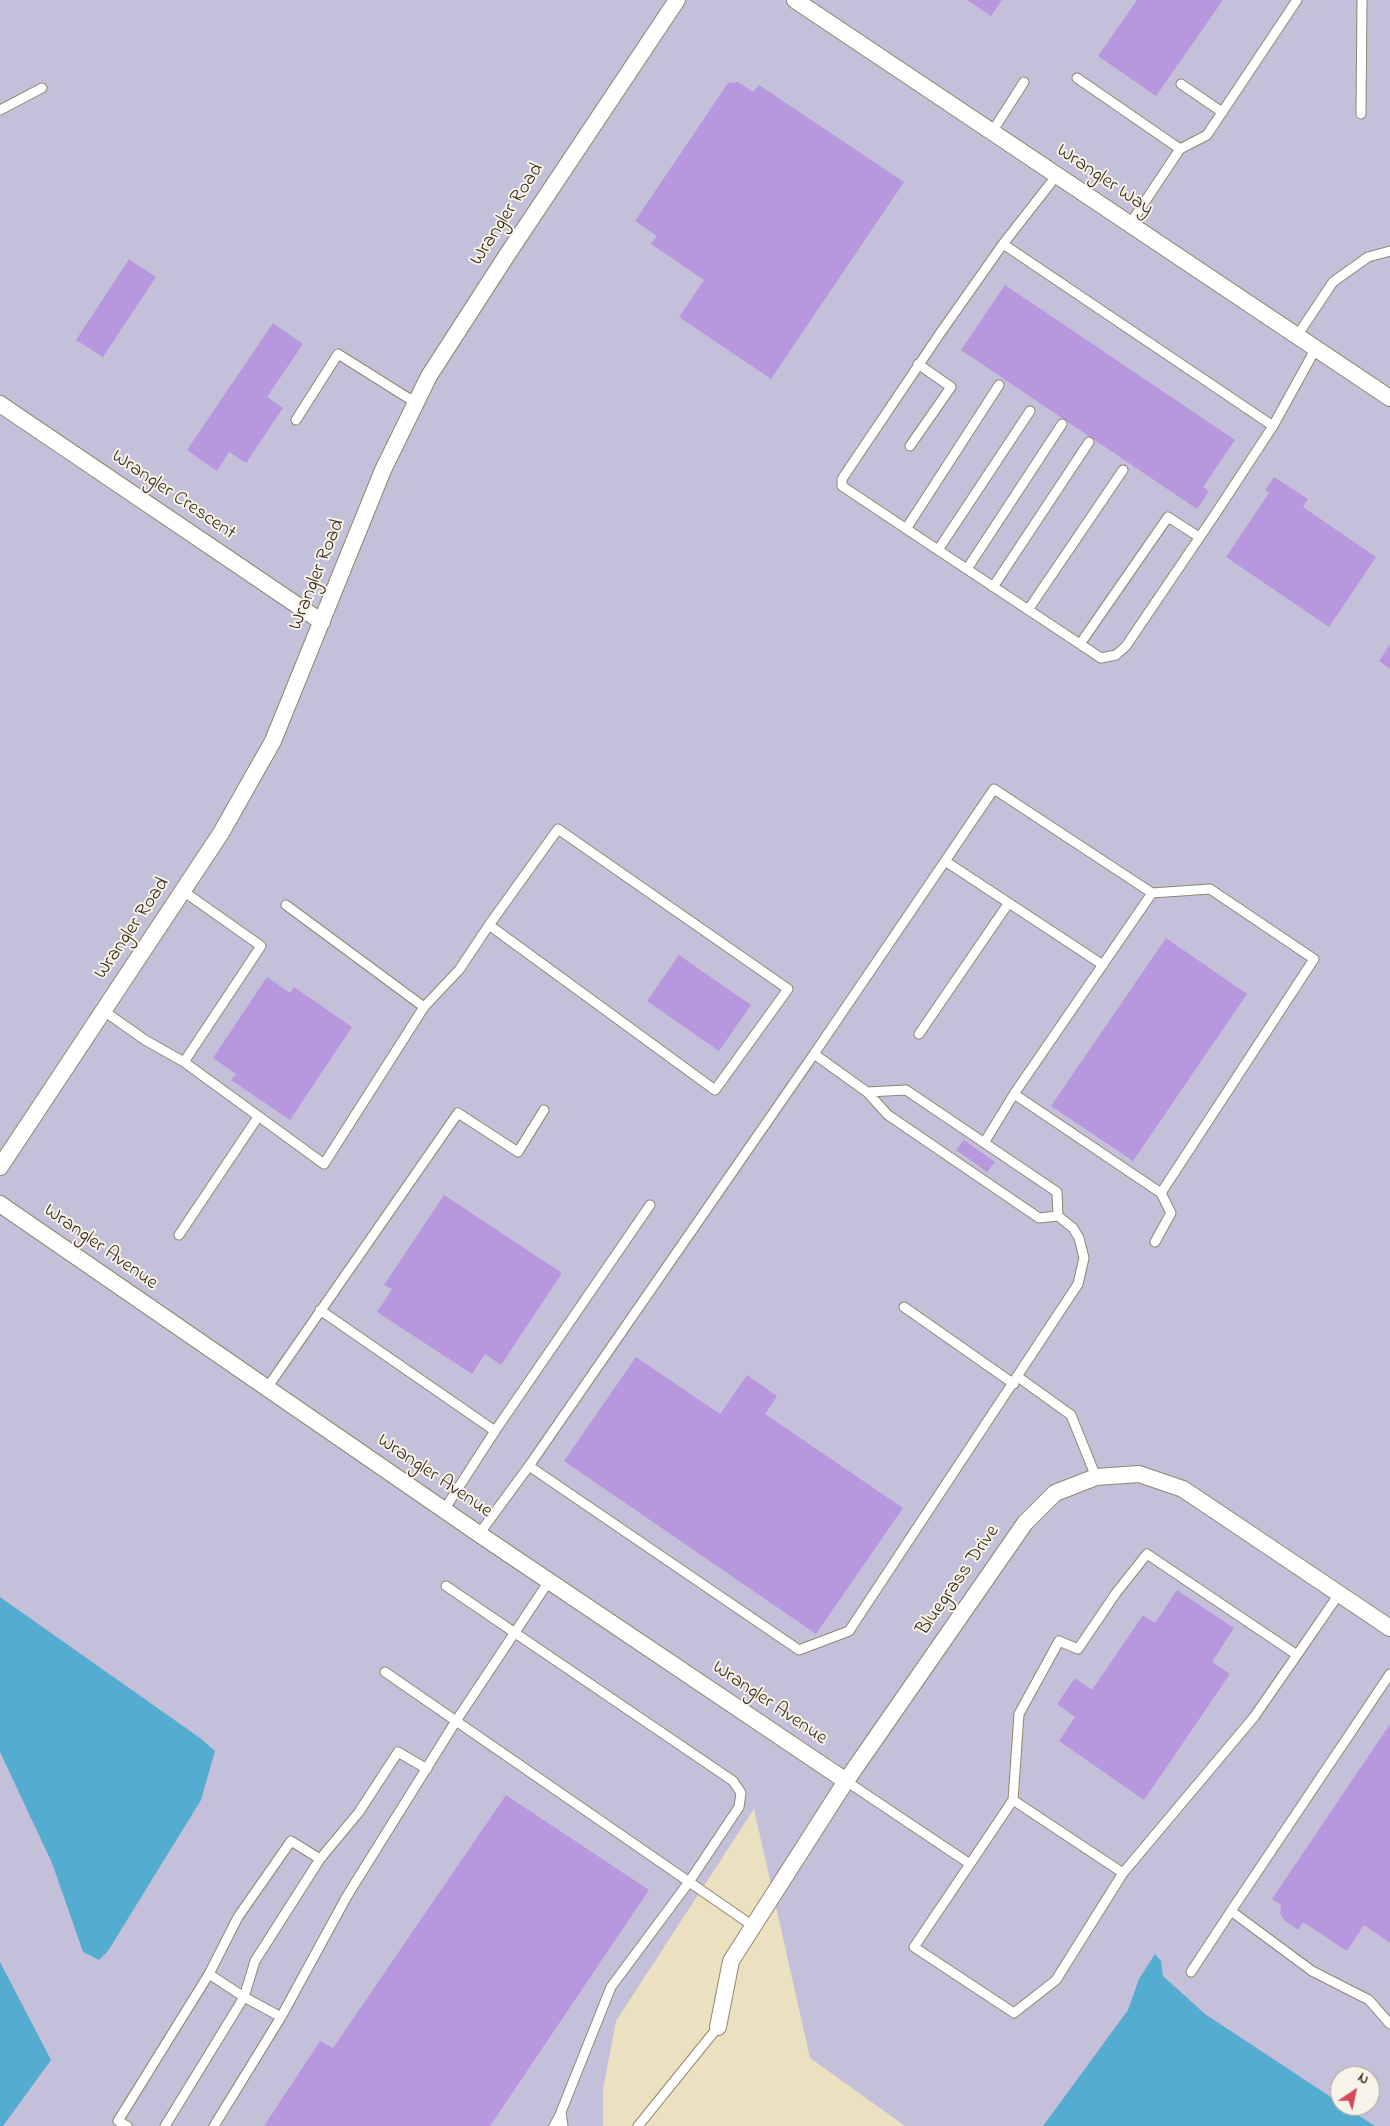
<!DOCTYPE html>
<html>
<head>
<meta charset="utf-8">
<style>
  body { margin:0 }
  #map { position:relative; width:1390px; height:2126px; overflow:hidden; background:#ebe0bf; font-family:"Indie Flower",sans-serif }
  canvas { display:block }
  .north { position:absolute; left:1330px; top:2066px; width:50px; height:50px; box-sizing:border-box; background:#f7f3e8; border:1px solid #aca397; border-radius:50%; rotate:34deg; font-size:14px; font-weight:700; line-height:20px; text-align:center; color:#3b2a1e }
  .north::after { content:''; display:block; margin:auto; width:18px; height:22px; background:#d1495b; clip-path:polygon(50% 0,100% 100%,50% 72%,0 100%) }
</style>
</head>
<body>
<div id="map">
<canvas width="1390" height="2126"></canvas>
<div class="north">N</div>
</div>
<script>
const g = document.querySelector('canvas').getContext('2d');
g.lineJoin = 'round';
function fillPath(path, color) {
  g.fillStyle = color;
  g.fill(path, 'evenodd');
}
function shape(rows) {
  const path = new Path2D();
  for (const r of rows) {
    path.moveTo(r[0], r[1]);
    for (let i = 2; i < r.length; i += 2) path.lineTo(r[i], r[i + 1]);
  }
  return path;
}
function strokePath(path, color, width, dash) {
  g.strokeStyle = color;
  g.lineWidth = width;
  g.lineCap = dash ? 'butt' : 'round';
  g.setLineDash(dash || []);
  g.stroke(path);
}
function drawText(font, color, halo, rows, align = 'center') {
  g.font = font + ' "Indie Flower",sans-serif';
  g.lineWidth = 4;
  g.setLineDash([]);
  g.textBaseline = 'middle';
  g.strokeStyle = halo;
  g.fillStyle = color;
  for (const [text, x, y, turn = 0] of rows) {
    g.save();
    g.translate(x, y);
    g.rotate((+turn || 0) * Math.PI / 180);
    g.textAlign = isNaN(turn) ? turn : align;
    if (halo) g.strokeText(text, 0, 0);
    g.fillText(text, 0, 0);
    g.restore();
  }
}
const industrial = shape([
  [0,0,1390,0,1390,2126,905,2126,810,2058,754,1809,616,2021,603,2089,603,2126,0,2126],
  [1340,2076,1370,2076,1370,2106,1340,2106]
]);
const water = shape([
  [0,1597,200,1738,215,1751,201,1800,108,1951,99,1960,83,1952,52,1863,0,1752],
  [1155,1954,1161,1961,1163,1976,1205,2014,1340,2103,1340,2106,1344,2106,1375,2126,1043,2126,1128,2010,1139,1979],
  [0,1962,51,2060,3,2126,0,2126]
]);
const building = shape([
  [967,0,1002,0,991,16],
  [1137,0,1223,0,1156,96,1098,56],
  [738,82,753,92,759,85,904,182,771,379,679,317,704,280,651,244,657,236,635,221,728,83],
  [129,259,156,277,103,357,76,340],
  [1005,285,1235,440,1203,487,1209,491,1197,509,961,350],
  [273,323,303,344,267,397,283,408,246,463,229,452,217,471,187,450],
  [1274,477,1308,499,1303,507,1376,557,1329,627,1226,557,1269,493,1265,490],
  [1390,644,1390,669,1379,661],
  [1166,938,1247,994,1133,1161,1051,1106],
  [679,955,751,1005,719,1051,647,1001],
  [267,977,290,993,294,987,352,1027,290,1120,231,1080,236,1074,213,1058],
  [964,1140,995,1162,987,1172,956,1150],
  [444,1195,562,1273,501,1365,485,1354,472,1374,377,1312,392,1289,384,1285],
  [636,1357,720,1414,747,1375,777,1396,765,1414,903,1508,816,1634,564,1461],
  [1177,1590,1234,1628,1212,1662,1230,1674,1144,1800,1059,1741,1075,1717,1057,1704,1075,1678,1092,1690,1143,1615,1155,1623],
  [1390,1724,1390,1943,1364,1925,1347,1951,1303,1922,1298,1930,1284,1920,1280,1913,1281,1905,1272,1899],
  [506,1795,649,1890,490,2126,264,2126,320,2041,333,2048]
]);
const lane = shape([
  [1077,78,1180,149],
  [1181,84,1222,112],
  [0,110,42,88],
  [1361,114,1362,0],
  [992,132,1024,82],
  [1057,175,1003,244,941,332,842,479,842,486,938,550,1101,658,1116,655,1126,646,1214,516,1273,426,1316,348],
  [1130,224,1180,149,1207,135,1297,0],
  [1003,244,1273,426],
  [1297,336,1333,282,1368,257,1390,251],
  [296,420,338,354,416,403],
  [910,446,951,387,918,364],
  [906,529,999,385],
  [938,550,1030,411],
  [967,569,1062,424],
  [993,587,1089,442],
  [1028,610,1123,470],
  [1080,644,1168,517,1199,537],
  [945,861,1103,965],
  [424,1007,459,970,489,925,558,829,788,989,715,1090,489,925],
  [104,1011,145,1040,184,1062,261,946,183,891],
  [919,1034,1008,904],
  [814,1054,994,789,1152,893],
  [184,1062,324,1164,424,1007,286,905],
  [867,1092,906,1090,1057,1192,1058,1216],
  [1014,1094,1161,1193],
  [984,1143,1014,1094,1152,893,1210,889,1314,959,1161,1193,1171,1213,1155,1242],
  [179,1235,258,1117],
  [904,1307,1014,1384],
  [320,1310,495,1431,444,1510],
  [1018,1377,1071,1415,1096,1477],
  [267,1388,458,1113,518,1152,544,1110],
  [495,1431,650,1205],
  [479,1534,529,1466,814,1054,867,1092,888,1115,1039,1218,1058,1216,1073,1228,1079,1238,1084,1258,1078,1284,849,1631,799,1650,529,1466],
  [446,1586,733,1781,741,1793,739,1807,689,1882,611,1987,561,2112,563,2126],
  [1297,1655,1147,1554,1116,1593,1078,1649,1059,1641,1019,1714,1013,1800,1123,1873,1254,1717,1297,1655,1339,1594],
  [385,1672,753,1926],
  [846,1781,970,1864,1013,1800],
  [970,1864,914,1947,1014,2013,1056,1980,1123,1873],
  [1231,1911,1390,1674],
  [1191,1972,1231,1911,1312,1971,1369,2000,1390,2024],
  [209,1974,244,1997,281,2017],
  [127,2126,118,2121,209,1974,238,1917,291,1841,320,1859],
  [165,2126,244,1997,255,1961,320,1859,359,1812,398,1752,427,1769],
  [214,2126,281,2017,347,1896,456,1721,549,1581],
  [554,2126,561,2113],
  [638,2126,718,2027]
]);
const street = shape([
  [795,0,1390,398],
  [0,404,322,622],
  [0,1167,221,833,273,741,383,470,429,376,507,255,677,0],
  [0,1204,479,1534,846,1781],
  [718,2027,731,1961,846,1781,1025,1523,1055,1493,1096,1477,1139,1474,1183,1489,1390,1628]
]);
const streetNames = [
  ["Wrangler Way",1104,181,34],
  ["Wrangler Road",508,215,-57],
  ["Wrangler Crescent",173,496,34],
  ["Wrangler Road",318,575,-68],
  ["Wrangler Road",133,929,-56],
  ["Wrangler Avenue",100,1248,35],
  ["Wrangler Avenue",434,1477,34],
  ["Bluegrass Drive",959,1581,-55],
  ["Wrangler Avenue",769,1704,34]
];
fillPath(industrial, '#c5c0da');
fillPath(water, '#55acd1');
fillPath(building, '#b798de');
strokePath(lane, '#93856e', 11);
strokePath(street, '#93856e', 18);
strokePath(lane, '#fff', 9);
strokePath(street, '#fff', 16);
drawText('20px', '#3b2a1e', '#f7f3e8', streetNames);
</script>
</body>
</html>
